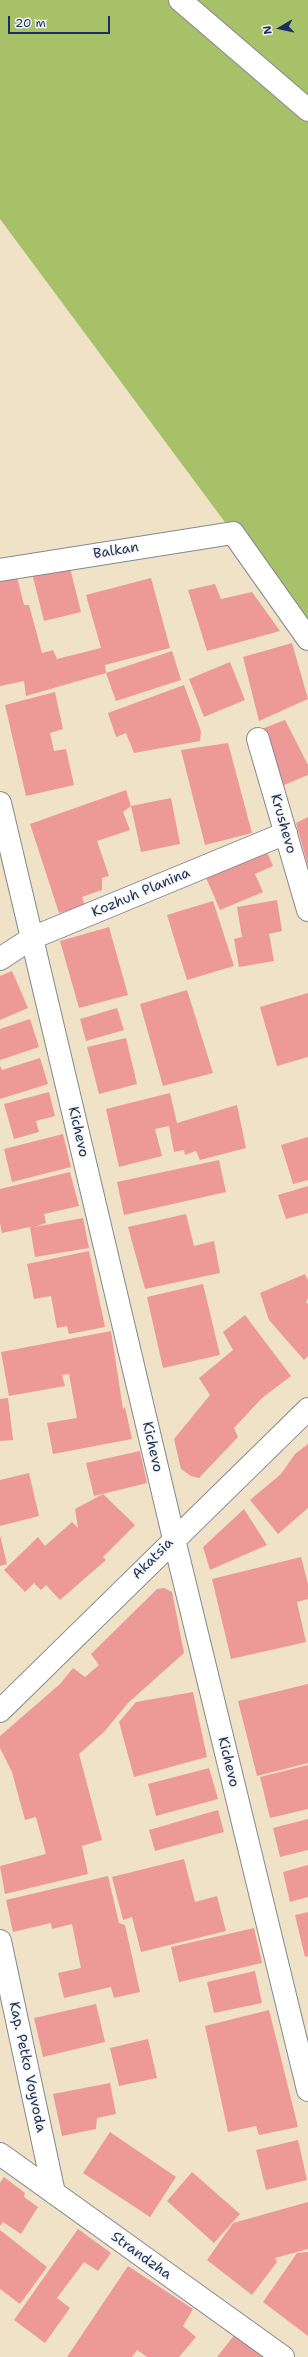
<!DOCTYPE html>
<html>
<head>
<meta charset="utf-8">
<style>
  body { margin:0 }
  #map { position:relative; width:308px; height:2357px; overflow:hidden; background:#efe2c7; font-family:"Shantell Sans",sans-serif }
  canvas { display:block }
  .north { position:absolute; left:260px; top:8px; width:40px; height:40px; -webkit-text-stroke:3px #f6f6f2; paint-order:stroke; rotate:261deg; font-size:11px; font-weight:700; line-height:16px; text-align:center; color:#1b2f5e }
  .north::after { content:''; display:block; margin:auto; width:14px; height:18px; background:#1b2f5e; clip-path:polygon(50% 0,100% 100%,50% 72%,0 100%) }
  .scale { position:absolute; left:8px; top:16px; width:102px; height:18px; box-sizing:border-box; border:2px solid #1b2f5e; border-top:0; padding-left:5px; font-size:12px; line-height:14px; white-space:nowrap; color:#1b2f5e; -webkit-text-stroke:3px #f6f6f2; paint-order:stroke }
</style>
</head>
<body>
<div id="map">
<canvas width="308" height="2357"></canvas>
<div class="north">N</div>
<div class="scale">20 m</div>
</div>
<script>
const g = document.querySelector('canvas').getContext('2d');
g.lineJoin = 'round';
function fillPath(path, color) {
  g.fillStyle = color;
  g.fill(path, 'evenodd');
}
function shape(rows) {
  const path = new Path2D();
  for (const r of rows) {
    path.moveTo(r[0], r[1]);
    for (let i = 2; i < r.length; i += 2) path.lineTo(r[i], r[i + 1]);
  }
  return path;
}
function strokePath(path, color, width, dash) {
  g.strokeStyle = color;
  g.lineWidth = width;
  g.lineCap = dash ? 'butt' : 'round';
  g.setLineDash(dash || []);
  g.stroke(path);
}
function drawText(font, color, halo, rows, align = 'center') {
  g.font = font + ' "Shantell Sans",sans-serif';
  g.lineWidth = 3;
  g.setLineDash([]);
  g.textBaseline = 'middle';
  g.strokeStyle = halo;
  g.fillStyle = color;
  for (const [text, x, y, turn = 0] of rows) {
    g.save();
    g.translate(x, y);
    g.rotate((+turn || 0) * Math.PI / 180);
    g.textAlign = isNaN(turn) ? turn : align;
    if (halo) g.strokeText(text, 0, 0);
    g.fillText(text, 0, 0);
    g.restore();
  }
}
const green = shape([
  [0,0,308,0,308,639,233,533,0,219]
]);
const building = shape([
  [69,564,81,612,44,621,32,573],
  [16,573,24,605,29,605,42,653,53,650,57,659,101,648,86,595,151,578,170,648,105,665,106,673,26,696,24,681,0,686,0,577],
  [215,584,221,599,252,592,280,631,207,651,188,590],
  [292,643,308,699,259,721,243,657],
  [172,651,181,680,116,701,106,673],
  [230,662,245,700,204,717,189,679],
  [184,685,201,731,200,741,134,753,126,733,116,737,108,713],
  [55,692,63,729,50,733,54,751,66,749,74,785,26,796,5,705],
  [285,720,308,765,308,775,277,788,259,730],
  [228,743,252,833,205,845,181,750],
  [126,790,131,806,171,798,180,844,141,852,131,806,123,812,130,830,97,841,109,876,102,878,102,890,82,897,85,906,59,913,30,824],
  [308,817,308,866,296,823],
  [265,847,273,866,255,874,263,892,220,910,204,873],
  [277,900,282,931,269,934,274,961,239,967,234,939,242,937,237,907],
  [213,901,234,966,187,980,167,915],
  [109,927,128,995,79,1008,60,941],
  [12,971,28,1008,0,1020,0,976],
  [187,990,213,1073,163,1086,140,1004],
  [308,993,308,1057,277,1066,260,1007],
  [117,1008,124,1030,86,1041,80,1019],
  [30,1019,39,1047,0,1060,0,1029],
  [126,1038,137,1084,99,1094,87,1047],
  [40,1058,48,1084,0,1099,0,1066,2,1070],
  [49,1092,55,1116,36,1121,39,1132,14,1139,4,1104],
  [170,1093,177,1123,237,1105,246,1148,200,1160,196,1151,185,1155,184,1150,174,1152,169,1126,155,1129,162,1156,119,1167,106,1109],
  [63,1134,71,1167,12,1182,4,1149],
  [308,1137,308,1180,293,1184,281,1145],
  [219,1160,226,1192,124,1215,117,1182],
  [70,1172,79,1206,44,1214,46,1223,34,1227,83,1218,89,1248,35,1257,30,1227,2,1233,0,1223,0,1189],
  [308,1186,308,1213,286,1219,278,1195],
  [186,1214,194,1246,214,1241,220,1273,145,1289,128,1227],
  [89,1251,105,1327,69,1334,67,1326,57,1328,51,1296,34,1299,27,1264],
  [305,1274,308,1280,308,1298,306,1302,308,1304,308,1356,304,1360,269,1320,260,1293],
  [203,1284,220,1355,163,1368,147,1297],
  [245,1315,291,1376,262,1398,234,1428,238,1437,199,1478,191,1476,181,1469,174,1439,210,1395,199,1378,233,1350,223,1332],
  [111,1331,123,1409,125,1407,132,1439,53,1454,47,1423,77,1418,69,1374,62,1375,65,1386,9,1396,1,1352],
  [8,1398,13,1440,0,1441,0,1399],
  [308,1444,308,1508,278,1534,250,1500,281,1474,295,1454],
  [140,1451,147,1483,94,1496,86,1463],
  [29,1473,39,1516,0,1526,0,1480],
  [103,1494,135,1525,103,1557,106,1560,60,1600,46,1585,41,1590,34,1583,25,1592,4,1570,38,1537,45,1546,72,1522,78,1528,75,1509],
  [244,1509,267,1545,210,1570,203,1547],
  [0,1535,7,1564,0,1566],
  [301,1557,308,1584,308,1599,297,1602,306,1642,231,1659,212,1579],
  [164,1588,172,1592,184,1653,128,1703,104,1732,79,1754,102,1840,82,1846,88,1874,5,1894,0,1866,46,1854,36,1817,25,1820,12,1772,0,1748,0,1736,60,1684,73,1668,85,1677,99,1665,91,1654,157,1589],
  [308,1684,308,1763,257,1776,238,1701],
  [193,1692,207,1757,134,1777,119,1722,136,1702],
  [308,1765,308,1809,270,1818,260,1777],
  [209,1768,218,1799,156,1816,148,1784],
  [218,1810,224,1832,155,1851,149,1830],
  [308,1819,308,1850,280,1857,273,1828],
  [184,1859,195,1902,217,1896,226,1931,141,1952,132,1917,123,1920,112,1877],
  [308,1865,308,1897,290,1902,283,1872],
  [108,1876,119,1923,125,1925,140,1992,114,1998,111,1987,64,1998,58,1973,81,1968,72,1924,52,1929,51,1923,13,1932,6,1900],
  [308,1912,308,1956,305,1957,295,1915],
  [254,1928,262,1963,179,1982,171,1947],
  [255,1971,262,2003,214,2013,207,1982],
  [96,2004,105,2042,43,2057,34,2018],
  [269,2010,298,2127,259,2135,256,2126,228,2132,205,2026],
  [148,2039,157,2078,119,2086,110,2048],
  [110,2083,116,2114,97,2118,96,2129,62,2136,53,2094],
  [110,2132,176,2177,150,2217,83,2173],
  [298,2140,307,2180,266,2190,256,2150],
  [192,2172,240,2214,214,2243,167,2201],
  [4,2177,25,2193,24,2197,38,2207,21,2234,3,2222,0,2226,0,2183],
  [308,2202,308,2249,275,2258,277,2262,252,2295,207,2260,233,2223],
  [78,2229,111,2253,98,2271,84,2262,57,2298,70,2308,45,2343,14,2320],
  [0,2230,47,2267,20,2304,0,2289],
  [308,2252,308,2336,263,2302,297,2253],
  [128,2266,193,2309,183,2326,196,2337,179,2357,147,2357,137,2350,132,2357,67,2357],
  [236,2333,269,2357,217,2357]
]);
const minor = shape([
  [180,0,308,110],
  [0,570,233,533,308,639],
  [258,739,308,910],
  [0,803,174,1539,308,2090],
  [0,959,32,938,286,833],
  [0,1711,308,1409],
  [0,1941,54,2193],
  [0,2154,283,2357]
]);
const streetNames = [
  ["Balkan",116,551,-9],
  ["Krushevo",283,824,74],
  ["Kozhuh Planina",141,893,-23],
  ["Kichevo",78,1132,77],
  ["Kichevo",152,1447,77],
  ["Akatsia",153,1559,-45],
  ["Kichevo",228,1762,76],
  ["Kap. Petko Voyvoda",27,2067,78],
  ["Strandzha",141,2256,36]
];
fillPath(green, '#a7c168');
fillPath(building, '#ed9997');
strokePath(minor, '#858892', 24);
strokePath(minor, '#fff', 22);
drawText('14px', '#1b2f5e', '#f6f6f2', streetNames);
</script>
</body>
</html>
